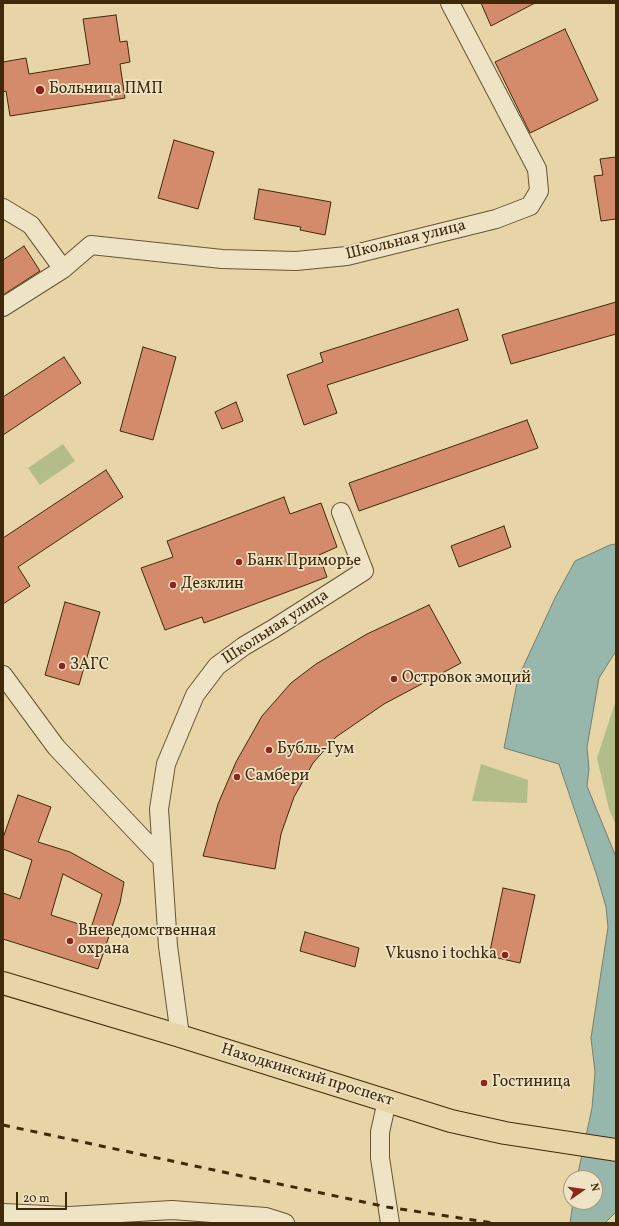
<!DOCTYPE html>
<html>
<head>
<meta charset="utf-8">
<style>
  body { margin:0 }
  #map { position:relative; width:619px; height:1226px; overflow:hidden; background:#e7d4a7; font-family:Vollkorn,serif }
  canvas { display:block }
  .frame { position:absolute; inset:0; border:4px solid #3e2a0a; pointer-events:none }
  .north { position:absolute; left:563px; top:1170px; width:40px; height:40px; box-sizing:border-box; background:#efe3c6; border:1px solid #a8997b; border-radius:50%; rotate:77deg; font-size:11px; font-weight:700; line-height:16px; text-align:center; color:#3e2a0a }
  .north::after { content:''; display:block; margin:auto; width:14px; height:18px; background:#8f2418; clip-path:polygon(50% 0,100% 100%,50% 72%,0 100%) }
  .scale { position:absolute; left:16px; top:1192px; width:51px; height:18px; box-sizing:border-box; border:2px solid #3e2a0a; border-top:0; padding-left:5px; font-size:12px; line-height:14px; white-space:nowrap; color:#3e2a0a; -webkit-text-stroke:3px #efe3c6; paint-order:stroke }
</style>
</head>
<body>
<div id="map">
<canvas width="619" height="1226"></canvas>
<div class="frame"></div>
<div class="north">N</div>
<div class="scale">20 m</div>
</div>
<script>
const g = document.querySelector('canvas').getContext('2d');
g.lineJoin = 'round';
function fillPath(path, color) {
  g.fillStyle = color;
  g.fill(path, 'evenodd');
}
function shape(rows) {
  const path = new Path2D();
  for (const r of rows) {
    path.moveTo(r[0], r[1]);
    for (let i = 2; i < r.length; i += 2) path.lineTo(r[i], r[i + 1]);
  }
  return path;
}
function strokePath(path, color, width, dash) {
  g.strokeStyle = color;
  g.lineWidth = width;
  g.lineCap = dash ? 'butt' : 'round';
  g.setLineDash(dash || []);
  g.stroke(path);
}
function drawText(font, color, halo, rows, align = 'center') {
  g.font = font + ' Vollkorn,serif';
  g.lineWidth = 3.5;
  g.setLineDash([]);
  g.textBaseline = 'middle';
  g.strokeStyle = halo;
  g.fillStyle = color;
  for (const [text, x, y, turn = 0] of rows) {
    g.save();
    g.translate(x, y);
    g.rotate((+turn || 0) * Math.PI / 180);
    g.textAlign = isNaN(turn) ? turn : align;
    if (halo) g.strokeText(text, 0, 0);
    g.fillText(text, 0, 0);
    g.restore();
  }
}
const green = shape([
  [63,444,75,461,40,485,28,468],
  [616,700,616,825,609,809,597,758],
  [481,764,528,780,527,803,472,801]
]);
const water = shape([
  [616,544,616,651,599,678,587,747,589,769,587,786,616,857,616,1212,605,1223,570,1223,573,1202,595,1202,595,1178,577,1178,592,1108,595,1072,591,1038,608,927,606,907,597,876,559,764,504,748,518,678,555,598,575,561,610,545,616,544]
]);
const building = shape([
  [481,3,535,3,491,26,481,3],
  [116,15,120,42,127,41,130,62,120,64,125,98,10,116,6,91,3,92,3,62,26,58,29,74,90,64,83,19,116,15],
  [565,29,598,100,530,133,495,62,565,29],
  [174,140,214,152,198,209,158,198,174,140],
  [616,157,616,219,601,221,594,176,603,175,600,159,616,157],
  [259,189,331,202,325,235,300,230,301,227,254,219,259,189],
  [24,246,40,271,3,295,3,260,24,246],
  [616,302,616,334,511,364,502,335,616,302],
  [458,309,468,340,327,385,337,413,304,425,287,375,323,362,320,353,458,309],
  [143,347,176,357,153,440,120,431,143,347],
  [64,357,81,383,3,435,3,397,64,357],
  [236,402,243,421,222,429,215,412,236,402],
  [527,420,538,448,359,511,349,483,527,420],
  [106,470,123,497,18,567,30,586,3,604,3,538,106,470],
  [284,497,290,514,321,503,337,547,319,555,327,577,204,623,202,617,165,630,141,568,173,557,167,541,284,497],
  [504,526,511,547,459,567,451,546,504,526],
  [65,602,100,612,79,685,45,675,65,602],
  [429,605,461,663,384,704,336,737,313,763,294,797,281,834,275,869,203,856,218,804,236,762,262,716,291,683,316,664,367,634,429,605],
  [18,795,51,807,38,842,70,852,124,882,120,903,98,969,3,939,3,893,20,899,32,860,3,849,3,838,18,795],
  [63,874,102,894,91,928,51,915,63,874],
  [503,888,535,895,520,963,489,956,503,888],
  [305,932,359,948,355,967,300,951,305,932]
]);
const street = shape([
  [3,208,31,225,63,269],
  [3,307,63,269,91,245,222,259,296,261,347,256,496,219,530,206,539,191,537,169,450,3],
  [3,675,56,747,162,859],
  [180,1036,168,946,159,809,166,764,195,695,217,666,244,646,273,629,364,571,341,512],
  [387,1101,380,1132,380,1158,390,1223],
  [3,1213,69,1216,172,1210,266,1217,285,1223]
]);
const primary = shape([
  [3,983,180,1036,451,1121,505,1133,616,1150]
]);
const rail = shape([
  [3,1125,387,1207,493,1223]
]);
const markers = [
  [40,90,5,"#8f2418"],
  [239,562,4,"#8f2418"],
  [173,585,4,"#8f2418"],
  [62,666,4,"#8f2418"],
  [394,679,4,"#8f2418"],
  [269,750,4,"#8f2418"],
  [237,777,4,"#8f2418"],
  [70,941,4,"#8f2418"],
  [505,955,4,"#8f2418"],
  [484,1083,4,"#8f2418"]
];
const poiNames = [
  ["Больница ПМП",49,90],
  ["Банк Приморье",247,562],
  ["Дезклин",181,585],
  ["ЗАГС",70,666],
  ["Островок эмоций",402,679],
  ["Бубль-Гум",277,750],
  ["Самбери",245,777],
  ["Вневедомственная",78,932],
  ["охрана",78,950],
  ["Vkusno i tochka",497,955,"right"],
  ["Гостиница",492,1083]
];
const streetNames = [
  ["Школьная улица",406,241,-14],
  ["Школьная улица",276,628,-33],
  ["Находкинский проспект",307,1076,17]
];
fillPath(green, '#b2bd8a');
fillPath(water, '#97b7ad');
strokePath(water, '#737f6c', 1);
fillPath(building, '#d48b6b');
strokePath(building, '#3e2a0a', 1);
strokePath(street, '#685431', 20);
strokePath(primary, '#3e2a0a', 24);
strokePath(street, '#efe3c6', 18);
strokePath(primary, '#e7d4a7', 22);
strokePath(rail, '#3e2a0a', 3, [7, 7]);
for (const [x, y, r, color] of markers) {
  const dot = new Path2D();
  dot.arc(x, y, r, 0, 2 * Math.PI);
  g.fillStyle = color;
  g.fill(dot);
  strokePath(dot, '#efe3c6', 1.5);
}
drawText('16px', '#3e2a0a', '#efe3c6', poiNames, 'left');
drawText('16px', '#3e2a0a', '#efe3c6', streetNames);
</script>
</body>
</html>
